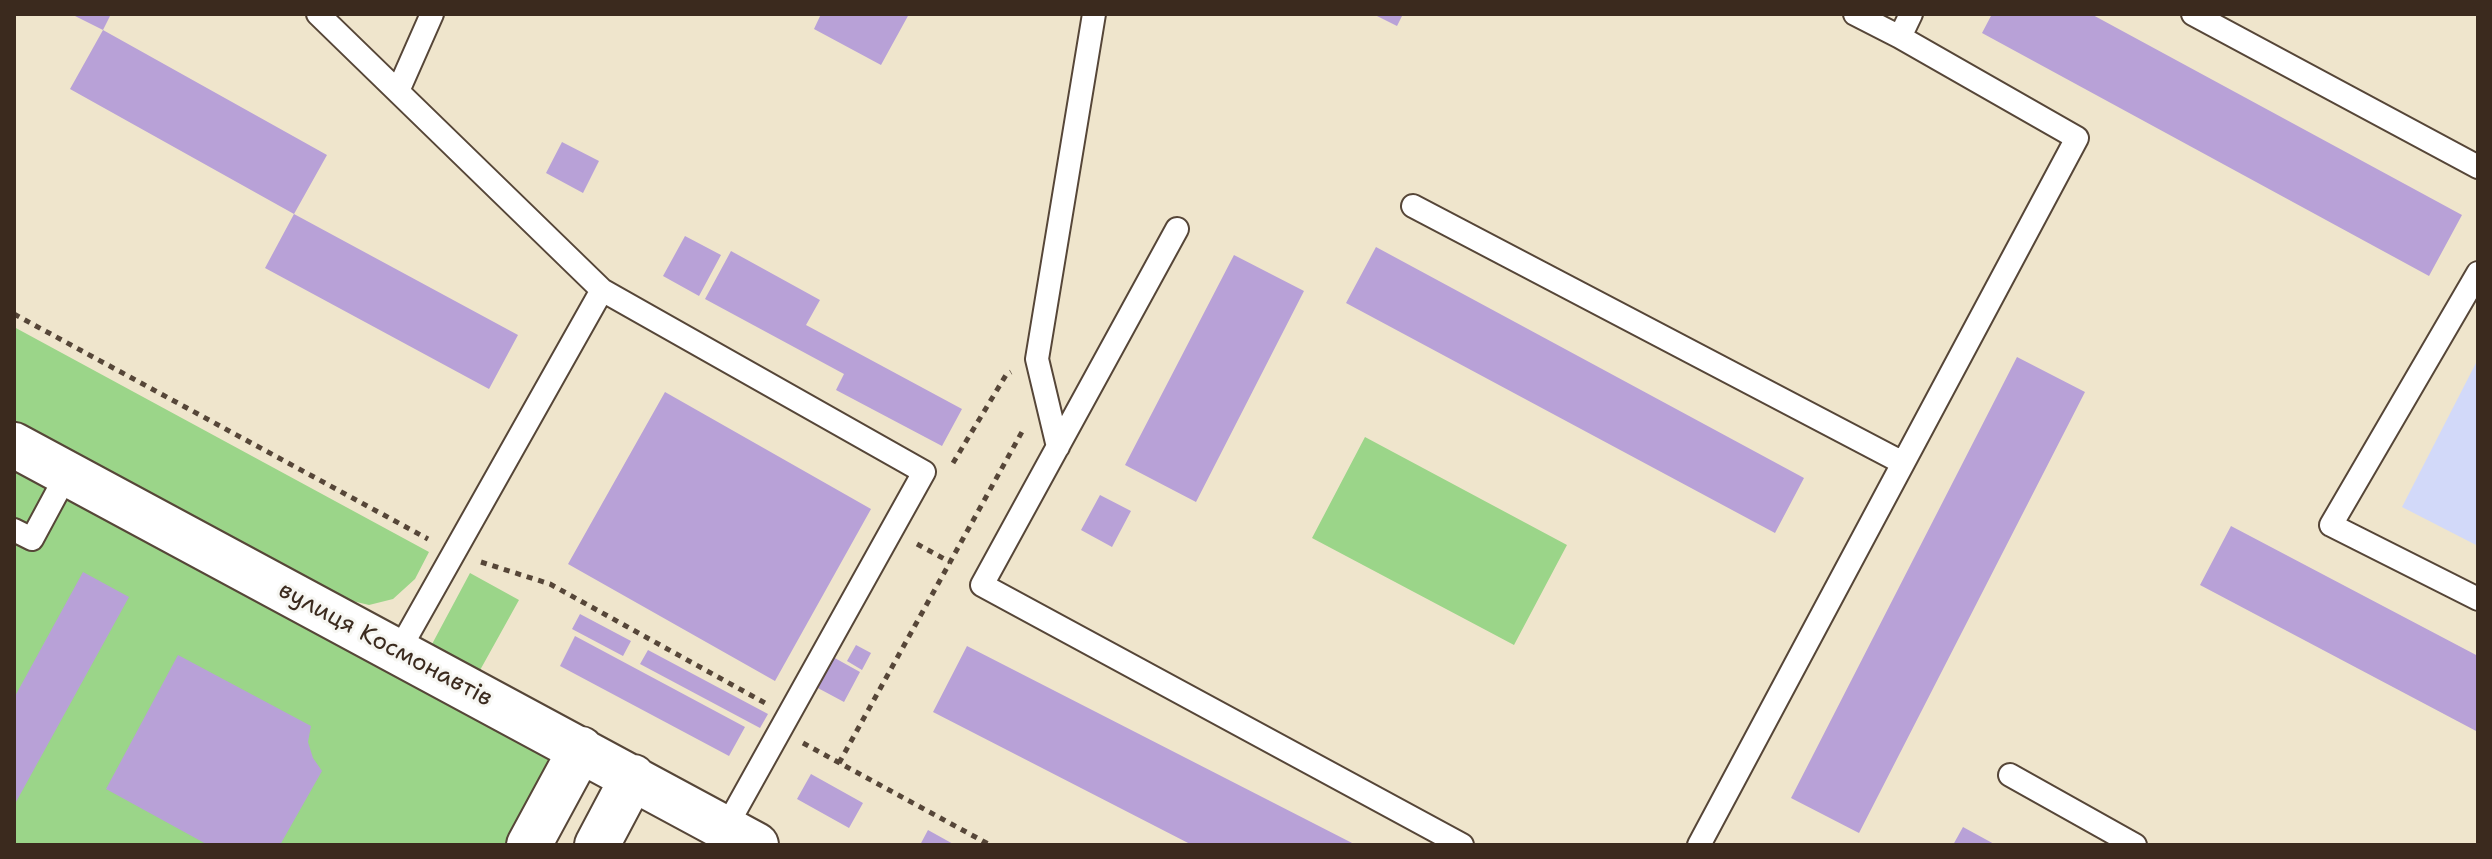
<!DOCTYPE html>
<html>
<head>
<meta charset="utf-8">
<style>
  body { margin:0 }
  #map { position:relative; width:2492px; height:859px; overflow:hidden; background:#efe5cc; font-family:"Shantell Sans",sans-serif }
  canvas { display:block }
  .frame { position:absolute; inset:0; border:16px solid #3b2a1e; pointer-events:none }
</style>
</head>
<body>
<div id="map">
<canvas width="2492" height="859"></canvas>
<div class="frame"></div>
</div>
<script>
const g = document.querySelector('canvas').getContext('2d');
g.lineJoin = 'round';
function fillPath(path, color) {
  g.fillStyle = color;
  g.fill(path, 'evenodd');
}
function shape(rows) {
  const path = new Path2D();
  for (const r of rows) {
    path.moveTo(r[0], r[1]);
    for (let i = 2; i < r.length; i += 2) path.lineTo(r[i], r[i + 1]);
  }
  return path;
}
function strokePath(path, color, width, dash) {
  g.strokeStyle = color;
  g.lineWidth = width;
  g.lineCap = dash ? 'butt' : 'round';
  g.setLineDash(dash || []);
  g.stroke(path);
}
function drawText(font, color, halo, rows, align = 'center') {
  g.font = font + ' "Shantell Sans",sans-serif';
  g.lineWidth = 6;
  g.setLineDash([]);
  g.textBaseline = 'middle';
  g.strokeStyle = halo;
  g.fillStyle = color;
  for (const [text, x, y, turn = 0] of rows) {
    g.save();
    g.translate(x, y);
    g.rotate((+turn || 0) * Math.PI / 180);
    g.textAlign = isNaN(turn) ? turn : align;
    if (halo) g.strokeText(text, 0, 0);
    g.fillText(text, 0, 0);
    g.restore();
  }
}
const built = shape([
  [2478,359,2478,546,2402,507]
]);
const green = shape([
  [14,327,429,552,415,579,393,599,369,605,336,597,14,422],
  [1365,437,1567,545,1514,645,1312,538],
  [14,445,581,749,529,845,14,845],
  [470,573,519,600,479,672,431,646]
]);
const building = shape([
  [71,14,111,14,103,30,327,155,294,214,70,89,103,30],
  [821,14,909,14,881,65,814,29],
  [1373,14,1403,14,1397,26],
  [1992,14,2091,14,2462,215,2429,276,1982,33],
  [562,142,599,161,583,193,546,173],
  [294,214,518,335,489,389,265,268],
  [685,236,721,255,699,296,663,276],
  [1376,247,1804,478,1775,533,1346,303],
  [731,251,820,300,806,325,962,409,942,446,836,390,844,374,705,299],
  [1234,255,1304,291,1196,502,1125,465],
  [2017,357,2085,392,1859,833,1791,798],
  [665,392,871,509,775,681,568,564],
  [1100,495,1131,511,1112,547,1081,530],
  [2231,526,2478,656,2478,732,2200,585],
  [83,572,129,597,16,802,14,698],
  [580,614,631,641,623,656,572,629],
  [575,636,745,727,729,756,560,666],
  [856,645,871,653,862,670,847,661],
  [967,646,1356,845,1192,845,933,712],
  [648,650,768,714,760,728,640,664],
  [178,655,311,726,308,742,313,758,322,771,280,845,208,845,106,789],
  [833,657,860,672,844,702,816,687],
  [811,774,863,803,849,828,797,799],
  [1963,827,1996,845,1953,845],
  [928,830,955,845,920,845]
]);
const path = shape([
  [14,314,428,539],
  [953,463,1006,375,1011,372],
  [917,544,950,562],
  [481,562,550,584,765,703],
  [803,743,990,845],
  [839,763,1023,430]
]);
const service = shape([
  [318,14,602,290],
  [1855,14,1900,37],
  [2193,14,2478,167],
  [398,91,432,14],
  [1413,206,1903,463],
  [1177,229,982,585,1462,845],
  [2478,273,2331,525,2478,599],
  [1058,447,1037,359,1094,14],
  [14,530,32,539,67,474],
  [398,652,602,290,924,472,725,829],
  [2010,775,2135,845],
  [1699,845,2077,138,1900,37,1911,14]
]);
const tertiary = shape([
  [14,445,756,845],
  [529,845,581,749],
  [597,845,633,777]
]);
const streetNames = [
  ["вулиця Космонавтів",385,645,28]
];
fillPath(built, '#d2d9f9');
fillPath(green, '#9bd589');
fillPath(building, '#b8a1d7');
strokePath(service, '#564638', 26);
strokePath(tertiary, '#564638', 48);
strokePath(path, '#564638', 5, [6, 6]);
strokePath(service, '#fff', 22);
strokePath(tertiary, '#fff', 44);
drawText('24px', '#3b2a1e', '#f6f6f2', streetNames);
</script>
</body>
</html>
